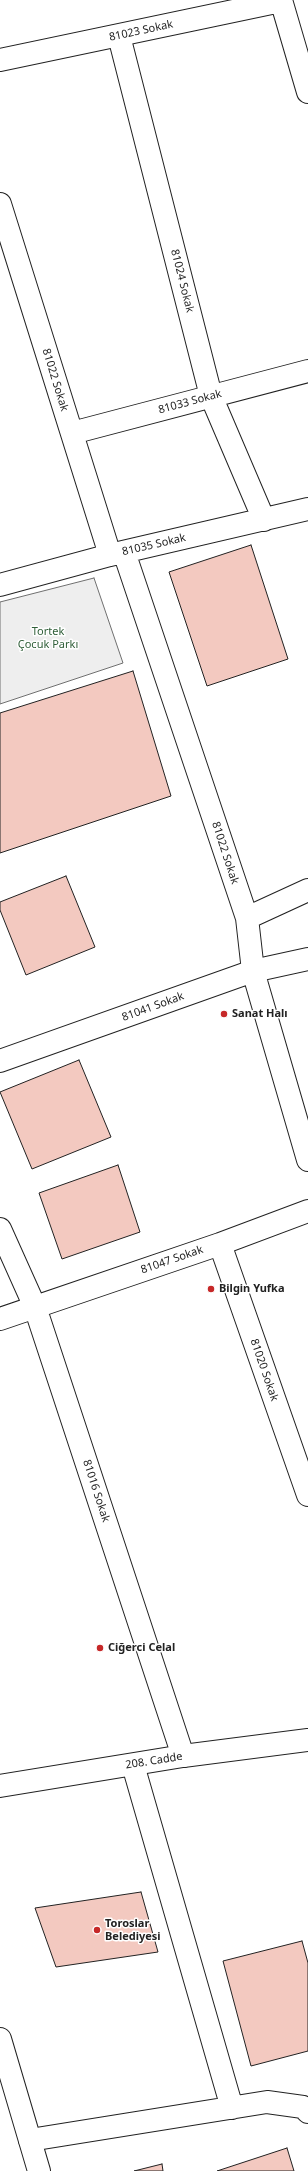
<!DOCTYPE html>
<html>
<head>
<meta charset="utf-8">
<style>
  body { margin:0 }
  canvas { display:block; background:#fff }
</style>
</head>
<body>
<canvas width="308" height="2171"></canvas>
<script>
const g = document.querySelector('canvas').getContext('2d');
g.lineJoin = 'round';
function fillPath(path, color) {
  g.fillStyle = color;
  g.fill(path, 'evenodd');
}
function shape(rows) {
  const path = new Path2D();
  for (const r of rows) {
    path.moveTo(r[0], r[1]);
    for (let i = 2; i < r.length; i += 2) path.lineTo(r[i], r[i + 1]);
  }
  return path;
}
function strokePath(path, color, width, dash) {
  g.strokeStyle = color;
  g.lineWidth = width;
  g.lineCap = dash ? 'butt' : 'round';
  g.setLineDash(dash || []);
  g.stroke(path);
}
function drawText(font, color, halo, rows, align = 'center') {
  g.font = font + ' "Noto Sans",sans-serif';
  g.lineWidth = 3;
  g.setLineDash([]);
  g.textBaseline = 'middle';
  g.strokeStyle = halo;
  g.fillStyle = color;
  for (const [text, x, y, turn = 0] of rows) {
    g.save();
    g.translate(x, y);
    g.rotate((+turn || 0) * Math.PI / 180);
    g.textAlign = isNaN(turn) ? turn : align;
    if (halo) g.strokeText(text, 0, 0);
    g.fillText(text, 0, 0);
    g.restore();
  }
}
const green = shape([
  [94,578,123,663,0,704,0,602,94,578]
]);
const building = shape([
  [251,545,288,659,207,686,169,572,251,545],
  [133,671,171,796,0,853,0,713,133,671],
  [66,876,95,947,26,975,0,910,0,902,66,876],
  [79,1060,111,1137,32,1169,0,1092,79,1060],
  [118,1165,140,1232,62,1259,39,1193,118,1165],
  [141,1892,158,1952,56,1967,35,1908,141,1892],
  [302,1941,308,1963,308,2051,251,2066,223,1961,302,1941],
  [287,2148,294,2171,217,2171,287,2148],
  [162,2164,163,2171,134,2171,162,2164]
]);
const street = shape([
  [281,0,308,92],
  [119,36,211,396,264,520],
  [0,60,281,1],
  [0,204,110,555],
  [72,433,308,371],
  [124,552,247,918,253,971,308,1160],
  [0,585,110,555,308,509],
  [247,918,308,890],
  [0,1061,253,971,308,959],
  [0,1229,35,1307,183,1756],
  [220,1244,308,1495],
  [0,1319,220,1244,308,1211],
  [133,1765,232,2108],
  [30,2140,267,2102,303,2107,308,2112]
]);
const secondary = shape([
  [0,1786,183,1756,308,1740],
  [0,2039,39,2171]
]);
const markers = [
  [224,1014,4,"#c62828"],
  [211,1289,4,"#c62828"],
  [100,1648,4,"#c62828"],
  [97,1930,4,"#c62828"]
];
const streetNames = [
  ["81023 Sokak",141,31,-12],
  ["81024 Sokak",182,281,76],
  ["81022 Sokak",55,380,73],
  ["81033 Sokak",190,402,-15],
  ["81035 Sokak",154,545,-13],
  ["81022 Sokak",225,853,72],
  ["81041 Sokak",153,1007,-20],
  ["81047 Sokak",172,1260,-19],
  ["81020 Sokak",264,1370,71],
  ["81016 Sokak",96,1491,72],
  ["208. Cadde",154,1761,-9]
];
const parkNames = [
  ["Tortek",48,632],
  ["Çocuk Parkı",48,645]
];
const poiNames = [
  ["Sanat Halı",232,1014],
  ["Bilgin Yufka",219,1289],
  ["Ciğerci Celal",108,1648],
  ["Toroslar",105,1924],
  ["Belediyesi",105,1937]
];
fillPath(green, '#eee');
strokePath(green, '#6f6f6f', 1);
fillPath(building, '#f3c9c0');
strokePath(building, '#222', 1);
strokePath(street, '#222', 24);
strokePath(secondary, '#222', 24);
strokePath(street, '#fff', 22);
strokePath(secondary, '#fff', 22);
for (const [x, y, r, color] of markers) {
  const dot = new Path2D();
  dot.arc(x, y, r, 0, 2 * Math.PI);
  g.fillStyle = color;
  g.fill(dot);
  strokePath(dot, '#fff', 1.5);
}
drawText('11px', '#222', '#fff', streetNames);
drawText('11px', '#2f5e38', '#fff', parkNames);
drawText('bold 11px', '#222', '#fff', poiNames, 'left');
</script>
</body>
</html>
